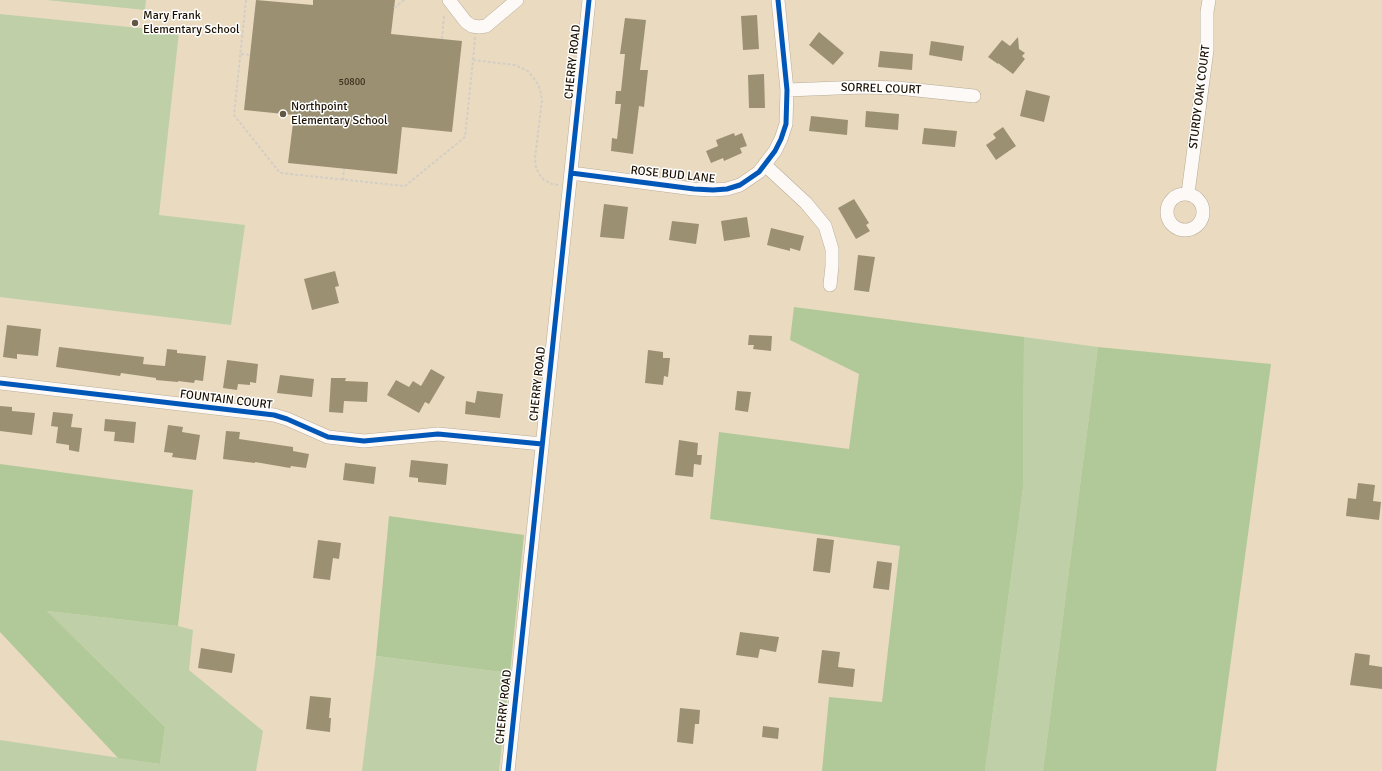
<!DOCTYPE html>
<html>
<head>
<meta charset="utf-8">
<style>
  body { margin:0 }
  canvas { display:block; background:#eadac0 }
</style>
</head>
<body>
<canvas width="1382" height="771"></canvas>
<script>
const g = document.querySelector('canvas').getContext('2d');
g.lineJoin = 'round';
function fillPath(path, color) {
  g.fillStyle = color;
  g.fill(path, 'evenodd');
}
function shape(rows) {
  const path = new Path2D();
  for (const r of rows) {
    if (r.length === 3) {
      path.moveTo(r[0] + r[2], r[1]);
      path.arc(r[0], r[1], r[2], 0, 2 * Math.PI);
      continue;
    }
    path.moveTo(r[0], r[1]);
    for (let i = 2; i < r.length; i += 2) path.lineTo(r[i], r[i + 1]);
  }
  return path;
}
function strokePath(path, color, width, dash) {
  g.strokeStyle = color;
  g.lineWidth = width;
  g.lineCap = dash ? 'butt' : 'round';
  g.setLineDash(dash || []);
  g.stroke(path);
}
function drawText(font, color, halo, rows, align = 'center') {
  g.font = font + ' Signika,sans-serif';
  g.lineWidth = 3;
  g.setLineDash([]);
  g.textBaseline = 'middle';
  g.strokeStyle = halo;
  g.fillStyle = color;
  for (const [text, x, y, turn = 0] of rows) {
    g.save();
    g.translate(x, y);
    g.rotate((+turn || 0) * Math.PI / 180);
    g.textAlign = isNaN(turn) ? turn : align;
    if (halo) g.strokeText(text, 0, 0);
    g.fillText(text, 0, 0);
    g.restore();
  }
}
const green = shape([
  [46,0,146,0,145,10],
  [0,14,179,32,159,215,245,225,231,325,0,297],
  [1024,337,1098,347,1043,771,985,771,1023,488],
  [47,611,178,626,193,630,189,670,263,731,256,771,0,771,0,740,160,764,165,727],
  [376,656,510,673,499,771,362,771]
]);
const forest = shape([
  [794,307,1024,337,1023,488,985,771,822,771,829,697,882,702,900,546,710,519,719,432,849,449,859,374,790,340],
  [1098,347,1271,364,1216,771,1043,771],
  [0,464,193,490,178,626,47,611,165,727,160,764,118,758,0,632],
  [389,516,524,535,510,673,376,656]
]);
const building = shape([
  [256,0,313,5,313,0,395,0,391,34,462,41,452,132,402,127,397,174,288,163,294,115,244,110],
  [757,15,759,49,743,50,741,16],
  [625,18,646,20,640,70,648,70,644,107,639,106,633,154,611,151,612,138,617,139,621,104,615,104,616,91,621,91,625,54,620,54],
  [819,32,844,53,833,65,809,45],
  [1018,37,1019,49,1025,53,1022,56,1025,59,1013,74,998,63,998,64,988,57,1002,40,1010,46],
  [931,41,964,46,962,61,929,55],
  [880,51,913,54,912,70,878,67],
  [764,74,765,108,749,108,748,75],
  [1026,90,1050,96,1044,122,1020,116],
  [866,111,899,114,898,130,865,127],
  [811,116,848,120,847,135,809,131],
  [1003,127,1016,146,996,160,986,145,996,138,993,134],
  [924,128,957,131,955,147,922,144],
  [734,133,735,136,742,133,747,146,740,148,742,153,724,161,723,158,711,163,706,151,718,146,716,140],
  [854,199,869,223,866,225,870,231,856,239,838,208],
  [604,204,628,207,624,239,600,237],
  [747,217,750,237,724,241,721,221],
  [672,221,699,224,696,244,669,240],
  [771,228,804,236,800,251,790,248,790,251,767,245],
  [858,255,875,257,869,292,854,290],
  [335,271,339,286,335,287,339,303,312,310,304,279],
  [7,325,41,329,38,356,17,354,17,359,3,357],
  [749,335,772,336,771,351,753,349,754,345,748,345],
  [59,347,144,357,143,364,165,366,167,349,177,350,177,353,206,356,203,381,195,380,194,383,178,381,178,382,156,380,156,378,121,373,120,376,56,367],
  [648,350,663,352,663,358,670,358,668,377,664,376,663,385,645,383],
  [227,360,258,364,256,383,250,382,250,385,238,384,237,390,223,388],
  [431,369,445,377,429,404,425,402,419,413,387,395,396,380,409,387,413,381,421,386],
  [280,375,314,379,312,397,277,393],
  [331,378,346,378,345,381,368,382,367,402,344,401,343,413,329,412],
  [477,391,503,394,500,418,465,414,466,401,475,403],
  [737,391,751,392,748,412,735,410],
  [0,406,12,407,12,411,35,413,32,435,0,431],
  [53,412,73,414,71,427,82,428,79,452,69,450,69,445,56,443,58,427,51,426],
  [105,419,136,422,134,443,114,441,115,432,104,431],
  [168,425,183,427,182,432,200,435,196,460,172,457,173,453,164,452],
  [226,431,240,432,239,439,293,447,293,451,309,454,306,468,291,466,290,468,255,462,255,463,223,459],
  [679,440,698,443,697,455,702,455,701,465,694,464,693,477,675,475],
  [411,460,448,464,446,485,418,482,418,478,409,477],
  [345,463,376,467,374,484,343,480],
  [1358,483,1375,485,1373,501,1381,502,1379,520,1346,516,1348,498,1356,499],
  [817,538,834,540,830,573,813,571],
  [318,540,341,543,339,559,333,558,330,580,313,578],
  [877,561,892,563,889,590,873,588],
  [740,632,779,637,776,652,760,649,758,658,736,655],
  [201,648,235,654,232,673,198,668],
  [822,650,840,652,838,667,855,669,853,687,818,683],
  [1355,653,1370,655,1369,665,1382,667,1382,689,1350,685],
  [310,696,331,698,329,718,331,718,330,732,306,729],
  [680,708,700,710,699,724,695,724,693,744,677,742],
  [763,726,779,728,778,739,762,737]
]);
const path = shape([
  [246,0,234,115,280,173,405,186,465,137,473,60,515,65,528,71,536,81,540,89,542,100,535,158,536,168,540,175,544,180,552,184,558,185],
  [394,8,404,0],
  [442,39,444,15],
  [241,54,250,55],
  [473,60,475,37],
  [343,180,344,169]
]);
const minor = shape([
  [449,0,466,22,472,26,479,27,486,26,517,0],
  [787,90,863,87,898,88,974,96],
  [765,165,806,203,825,226,832,249,832,266,830,285],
  [571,173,694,189,713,190,727,189,740,185,759,172,775,151,781,139,786,124,787,90,778,0],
  [1188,193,1207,50,1207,12,1209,0],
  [1185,212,18],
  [0,383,274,415,287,419,328,437,364,441,438,434,542,444],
  [508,771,589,0]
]);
const cycleway = shape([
  [571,173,694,189,713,190,727,189,740,185,759,172,775,151,781,139,786,124,787,90,778,0],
  [0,383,274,415,287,419,328,437,364,441,438,434,542,444],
  [508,771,589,0]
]);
const markers = [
  [135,23,4,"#635744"],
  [283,114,4,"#635744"]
];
const numberNames = [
  ["50800",352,82]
];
const poiNames = [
  ["Mary Frank",143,16],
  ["Elementary School",143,30],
  ["Northpoint",291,107],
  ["Elementary School",291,121]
];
const streetNames = [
  ["CHERRY ROAD",573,62,-84],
  ["SORREL COURT",881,89,2],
  ["STURDY OAK COURT",1200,97,-83],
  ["ROSE BUD LANE",673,175,6],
  ["CHERRY ROAD",538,384,-84],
  ["FOUNTAIN COURT",226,400,7],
  ["CHERRY ROAD",504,707,-84]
];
fillPath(green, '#bfd0a8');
fillPath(forest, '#b1c999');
fillPath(building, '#9b9172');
strokePath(minor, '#b8ac98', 14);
strokePath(path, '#d3cec6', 2, [3, 2]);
strokePath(minor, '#fcf9f6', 13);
strokePath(cycleway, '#0057b8', 5);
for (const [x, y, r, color] of markers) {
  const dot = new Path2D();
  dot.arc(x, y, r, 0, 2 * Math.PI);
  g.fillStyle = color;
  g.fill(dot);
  strokePath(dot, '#fff', 1.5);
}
drawText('10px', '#3b311e', null, numberNames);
drawText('12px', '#1b1102', '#fff', poiNames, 'left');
drawText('12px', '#1b1102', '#fff', streetNames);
</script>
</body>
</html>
